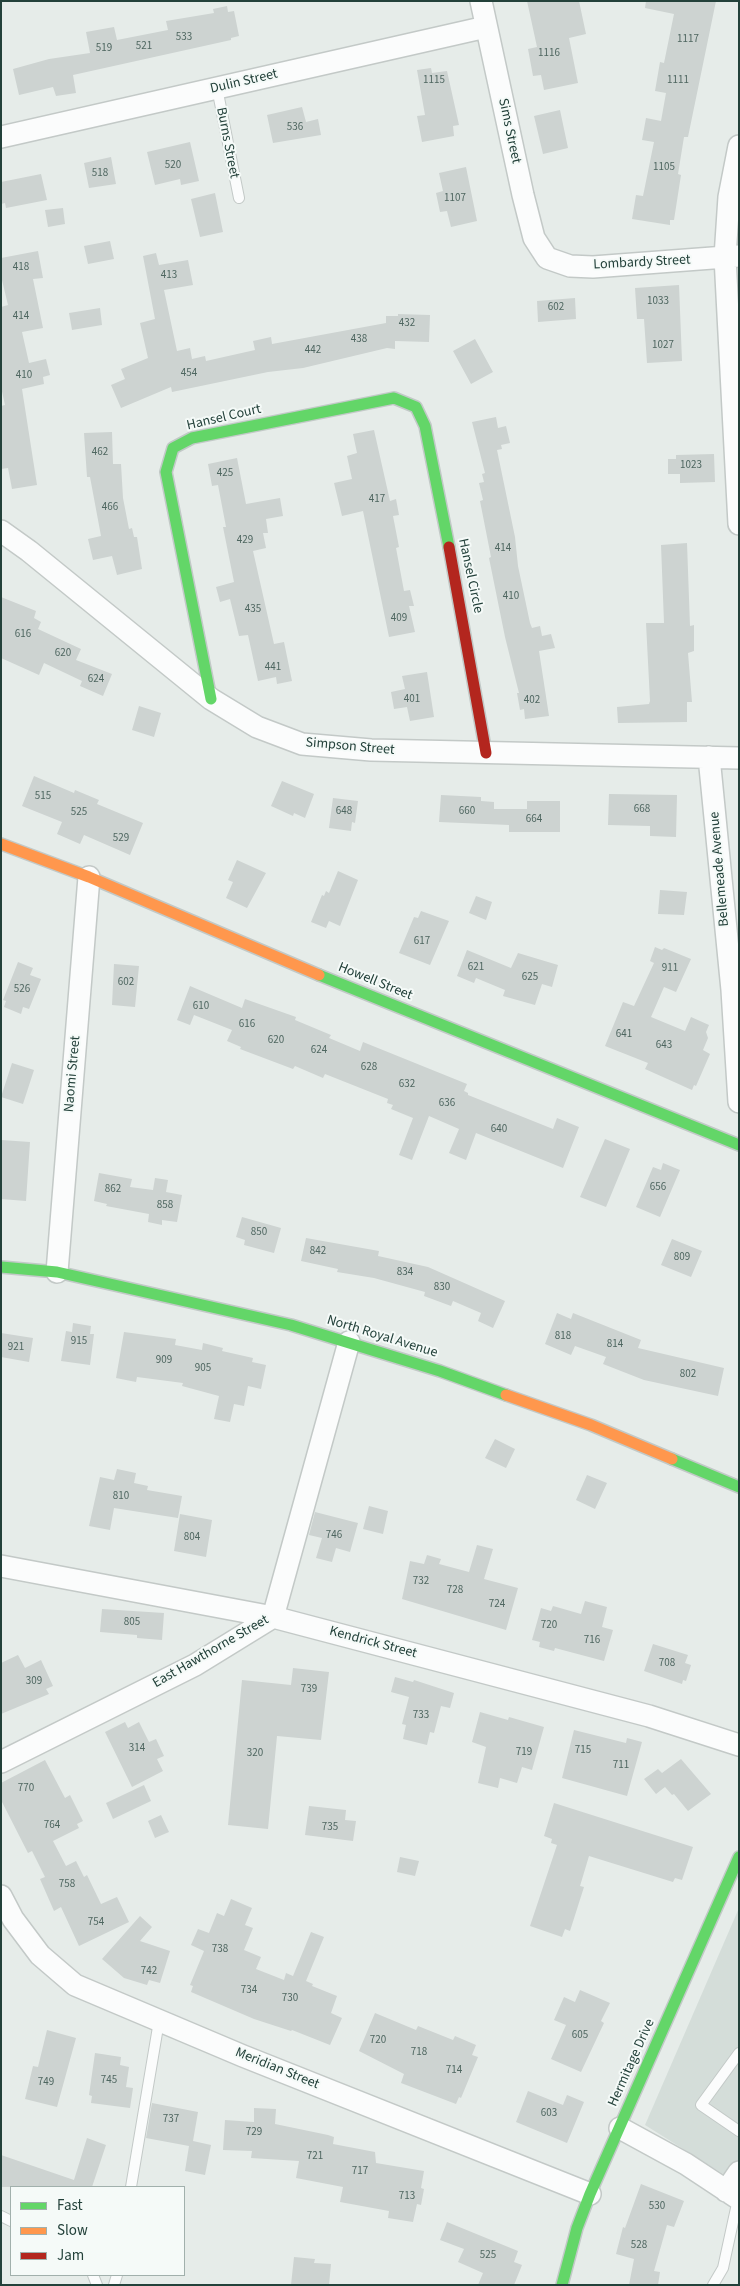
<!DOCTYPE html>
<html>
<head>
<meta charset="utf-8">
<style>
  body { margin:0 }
  #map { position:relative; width:740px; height:2286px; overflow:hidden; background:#e6ece9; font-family:"Source Sans 3",sans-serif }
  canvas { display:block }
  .frame { position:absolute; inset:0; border:2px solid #23413a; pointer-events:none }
  .legend { position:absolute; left:10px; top:2186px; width:175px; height:90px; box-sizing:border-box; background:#f5faf8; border:1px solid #a1b0ac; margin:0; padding:6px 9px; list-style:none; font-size:15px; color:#23413a }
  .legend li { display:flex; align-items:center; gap:10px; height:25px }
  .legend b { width:25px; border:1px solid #a1b0ac }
</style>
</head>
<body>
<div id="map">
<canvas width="740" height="2286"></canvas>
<div class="frame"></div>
<ul class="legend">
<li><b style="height:6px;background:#63d668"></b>Fast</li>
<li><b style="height:6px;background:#ff974d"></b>Slow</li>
<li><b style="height:6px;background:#b3261e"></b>Jam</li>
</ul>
</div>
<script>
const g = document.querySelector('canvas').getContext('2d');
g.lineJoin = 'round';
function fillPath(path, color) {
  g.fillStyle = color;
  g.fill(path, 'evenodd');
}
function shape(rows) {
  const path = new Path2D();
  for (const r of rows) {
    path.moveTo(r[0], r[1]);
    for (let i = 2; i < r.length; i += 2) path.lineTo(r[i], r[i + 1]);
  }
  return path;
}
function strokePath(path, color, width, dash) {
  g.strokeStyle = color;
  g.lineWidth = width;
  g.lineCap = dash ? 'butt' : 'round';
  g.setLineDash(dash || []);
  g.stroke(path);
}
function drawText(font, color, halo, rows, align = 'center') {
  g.font = font + ' "Source Sans 3",sans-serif';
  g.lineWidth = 4;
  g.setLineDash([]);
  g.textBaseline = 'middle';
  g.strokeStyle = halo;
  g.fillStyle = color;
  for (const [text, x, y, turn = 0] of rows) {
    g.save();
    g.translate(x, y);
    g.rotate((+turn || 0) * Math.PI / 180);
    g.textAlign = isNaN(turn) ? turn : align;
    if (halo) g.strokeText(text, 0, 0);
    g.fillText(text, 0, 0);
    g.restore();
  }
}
const built = shape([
  [739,1908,739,2184,645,2125]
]);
const building = shape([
  [527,1,579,1,586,34,569,38,578,83,544,90,541,75,533,76,528,49,537,47],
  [646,1,716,1,688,137,684,137,678,174,681,175,674,220,670,220,670,225,632,219,636,195,643,196,654,142,642,140,646,118,661,121,666,93,655,91,660,62,664,63,674,14,645,8],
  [227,6,228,12,234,11,239,36,231,38,231,40,73,75,76,93,56,96,53,87,19,95,13,69,49,59,90,53,86,32,114,27,117,40,168,30,166,21,214,13,213,9],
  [431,68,432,73,447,71,459,125,453,126,454,136,422,142,417,116,425,115,417,70],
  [302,107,306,122,318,119,321,135,273,143,267,115],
  [560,110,568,148,543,154,534,116],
  [190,142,199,181,181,185,180,179,155,185,147,152],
  [111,157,116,184,89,188,84,163],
  [466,167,477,221,451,227,447,211,440,212,436,193,443,191,439,173],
  [41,174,47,200,6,208,5,203,1,204,1,182],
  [215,193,223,232,200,237,191,199],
  [63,208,65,224,48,227,45,210],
  [110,241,114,259,88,264,84,246],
  [38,251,43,278,33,279,43,328,22,332,29,363,46,359,50,375,43,377,44,384,22,389,37,485,12,489,8,468,1,469,1,406,5,405,1,387,1,307,8,305,1,276,1,258],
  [156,253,159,265,188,260,193,285,164,290,177,351,190,348,192,359,205,356,206,361,255,350,253,341,271,337,272,344,386,323,386,316,398,316,398,314,430,315,429,342,395,341,395,349,387,348,303,368,268,372,172,392,171,387,121,408,111,385,125,379,121,369,148,358,140,323,155,319,143,256],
  [679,285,682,361,647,363,644,319,637,319,635,288],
  [575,298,576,319,538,322,537,301],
  [100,308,102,325,72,330,69,313],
  [475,339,493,372,471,384,453,351],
  [496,417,498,428,506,426,510,443,501,445,502,449,497,450,515,537,518,566,530,623,532,628,540,626,542,636,551,634,555,648,539,651,549,716,525,719,524,709,520,710,517,693,519,693,505,637,489,558,491,557,480,501,483,500,479,483,484,482,482,474,485,473,472,422],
  [374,430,390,501,396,499,399,515,393,516,399,547,396,548,404,591,410,590,414,606,409,606,415,632,389,637,363,511,342,516,334,483,352,479,347,456,357,453,353,434],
  [112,432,113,464,121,464,123,498,129,529,132,528,134,537,137,537,142,569,117,575,112,556,93,560,88,539,101,536,90,477,87,477,84,433],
  [714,454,715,482,680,483,680,474,668,474,668,459,676,459,676,455],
  [237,458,246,504,280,498,283,516,266,519,268,533,263,533,266,548,253,551,274,644,284,642,292,681,277,684,276,677,258,681,248,635,239,636,230,599,220,602,216,587,234,582,223,527,226,527,218,485,212,486,208,464],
  [687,543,690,626,694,625,694,651,688,653,692,702,687,702,687,722,618,723,617,707,649,704,650,701,646,623,664,623,661,545],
  [1,597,36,611,34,618,41,622,38,629,81,649,76,660,112,674,103,696,80,686,82,681,44,663,39,675,1,658],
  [427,672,434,717,410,721,407,707,394,709,391,692,405,689,402,676],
  [139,706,161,713,154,737,132,730],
  [34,776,74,793,75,790,99,800,97,804,143,823,130,855,84,835,80,844,57,834,62,822,22,806],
  [282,781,314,794,305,818,294,813,293,816,271,806],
  [609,794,677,795,676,837,650,836,650,826,608,825],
  [441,795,481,797,481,801,494,802,494,809,527,809,527,801,560,801,560,832,509,832,509,825,439,822],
  [333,798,358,801,355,823,352,822,351,831,329,828],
  [237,860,266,873,247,908,226,898,233,882,228,880],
  [338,871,358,880,340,926,329,921,326,928,311,922,322,895,324,896,326,891,329,893],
  [660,890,687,892,684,915,658,914],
  [476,896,492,902,486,920,469,913],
  [421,911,449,921,430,965,399,953,414,917,418,918],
  [655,947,662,950,664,948,691,959,676,992,664,987,651,1017,685,1031,691,1017,709,1025,706,1032,708,1038,703,1050,710,1054,696,1086,694,1085,692,1090,645,1069,648,1063,605,1046,623,1002,634,1006,654,963,650,961],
  [467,950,511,968,518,953,558,965,552,987,542,984,535,1005,503,996,505,990,476,978,474,983,457,976],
  [18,962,33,968,30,975,41,979,29,1009,23,1007,21,1014,4,1007,6,1001,3,1000],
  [114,964,139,966,135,1007,112,1005],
  [190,986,242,1008,245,999,296,1017,295,1020,331,1035,329,1038,360,1051,363,1042,467,1084,464,1091,468,1093,468,1095,553,1129,557,1118,579,1127,563,1168,476,1133,466,1160,449,1153,459,1129,429,1116,412,1160,399,1155,413,1118,391,1109,393,1105,387,1103,388,1099,325,1074,323,1078,295,1066,293,1069,240,1049,241,1047,227,1041,232,1030,194,1015,190,1025,177,1020],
  [12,1063,34,1070,23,1104,1,1097],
  [605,1139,630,1149,606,1207,580,1197],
  [1,1140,30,1142,26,1201,1,1199],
  [663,1163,680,1170,660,1217,636,1207,653,1167,661,1170],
  [99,1173,132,1179,130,1187,153,1190,155,1178,168,1180,166,1192,182,1195,177,1222,162,1220,162,1225,148,1222,149,1214,106,1206,107,1204,94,1201],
  [242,1217,281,1228,274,1253,244,1245,245,1240,236,1237],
  [306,1238,379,1251,378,1256,428,1267,505,1301,493,1328,478,1321,481,1313,453,1301,451,1306,424,1296,425,1292,374,1278,337,1272,338,1269,301,1261],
  [672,1239,702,1251,691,1277,661,1265],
  [557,1313,571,1319,573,1313,641,1340,638,1348,724,1368,718,1396,644,1380,603,1364,606,1357,575,1346,571,1355,545,1344],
  [73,1323,91,1326,90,1334,94,1334,90,1365,61,1361,66,1331,72,1332],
  [124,1332,176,1339,175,1345,202,1350,203,1343,223,1348,222,1351,253,1358,252,1362,266,1365,261,1389,248,1386,244,1406,234,1404,230,1422,214,1419,219,1396,182,1386,183,1383,137,1377,136,1382,116,1378],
  [1,1333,33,1338,29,1362,1,1357],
  [495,1439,515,1449,506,1468,485,1458],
  [117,1469,136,1473,134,1483,148,1486,147,1490,182,1496,178,1518,114,1508,110,1530,89,1526,100,1477,114,1480],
  [587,1475,607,1483,595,1509,576,1500],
  [369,1506,388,1511,383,1534,363,1529],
  [315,1512,358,1523,350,1552,336,1548,332,1562,316,1558,322,1538,309,1535],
  [180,1514,212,1520,206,1557,174,1551],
  [477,1545,493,1549,484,1579,518,1588,506,1630,402,1599,410,1561,424,1564,427,1555,441,1559,439,1564,469,1572],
  [585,1601,607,1607,602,1627,613,1630,604,1661,555,1648,554,1651,539,1647,540,1642,532,1640,541,1608,551,1611,553,1606,581,1614],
  [102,1609,164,1613,162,1640,137,1638,137,1635,100,1632],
  [653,1644,688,1655,685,1663,691,1665,686,1681,683,1680,682,1684,644,1671],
  [18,1655,25,1668,41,1660,53,1686,46,1689,49,1694,1,1714,1,1663],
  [293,1668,329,1672,321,1740,277,1736,268,1829,228,1825,242,1680,291,1685],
  [395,1677,413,1682,414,1680,454,1693,450,1708,441,1706,434,1733,430,1732,427,1745,403,1739,406,1725,402,1724,409,1697,391,1692],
  [480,1712,508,1720,509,1717,544,1727,532,1770,522,1767,517,1783,500,1778,498,1788,478,1783,486,1747,472,1742],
  [125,1722,128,1728,139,1722,149,1742,156,1739,164,1756,157,1759,163,1771,132,1787,105,1732],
  [574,1730,626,1743,627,1738,642,1742,627,1796,562,1778],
  [681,1759,711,1794,688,1811,674,1794,672,1795,665,1787,656,1794,644,1779,658,1769,662,1773],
  [45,1760,65,1798,70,1795,83,1821,77,1824,79,1828,53,1841,66,1866,76,1861,84,1877,87,1875,101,1904,117,1897,129,1922,79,1946,61,1907,54,1911,40,1879,45,1877,32,1851,28,1853,1,1800,1,1783],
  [144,1785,151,1801,113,1819,106,1803],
  [554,1803,693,1847,682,1880,675,1878,673,1882,589,1856,580,1886,584,1887,570,1931,565,1929,562,1937,530,1926,557,1845,551,1843,552,1839,544,1836],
  [309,1806,346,1810,345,1820,356,1821,353,1841,305,1835],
  [161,1815,169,1832,155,1838,148,1821],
  [400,1857,419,1861,415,1876,397,1872],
  [231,1899,252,1908,245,1925,253,1928,244,1950,261,1957,256,1969,284,1980,286,1973,293,1976,311,1932,324,1937,306,1981,313,1984,312,1986,337,1996,331,2013,342,2018,330,2045,292,2030,291,2031,254,2019,191,1992,193,1986,190,1985,204,1951,191,1945,198,1929,209,1933,217,1913,224,1916],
  [140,1916,152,1927,140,1941,170,1951,160,1983,149,1980,147,1985,124,1978,102,1959],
  [580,1990,610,2003,601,2021,604,2023,581,2072,551,2059,566,2025,554,2020,564,1997,575,2002],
  [375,2013,416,2030,418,2026,453,2040,455,2036,476,2045,472,2055,478,2057,461,2098,459,2097,456,2104,401,2083,404,2074,359,2051],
  [47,2030,76,2038,57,2107,25,2099,33,2066,38,2067],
  [95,2053,121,2057,120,2065,129,2067,126,2087,133,2088,130,2108,91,2103,92,2096,89,2095],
  [528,2091,563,2105,567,2095,584,2102,567,2143,516,2122],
  [152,2103,198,2112,193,2141,211,2145,205,2175,185,2171,189,2146,146,2138],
  [254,2108,276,2109,275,2124,328,2135,334,2137,333,2144,375,2152,376,2163,424,2171,421,2188,424,2189,421,2205,417,2204,413,2222,388,2218,389,2211,340,2202,343,2187,296,2178,299,2161,251,2158,252,2151,223,2150,225,2120,254,2122],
  [87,2138,106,2145,92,2187,1,2187,1,2155,74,2180],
  [641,2184,684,2201,674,2227,667,2225,654,2271,660,2272,658,2285,629,2285,634,2259,616,2254,623,2227,625,2228],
  [447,2222,518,2251,514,2262,522,2265,514,2285,478,2285,483,2273,458,2262,464,2249,440,2240],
  [294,2257,315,2259,314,2263,331,2264,329,2285,291,2285]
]);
const lane = shape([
  [217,88,239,198],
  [739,2053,701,2105,739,2131],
  [131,2187,159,2021],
  [1,2216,11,2221],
  [93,2275,97,2285],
  [114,2285,117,2275],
  [713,2285,723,2268,738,2199]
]);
const street = shape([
  [481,1,523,195,534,238,547,258,570,266,593,267,739,256],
  [1,137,486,27],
  [739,146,729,197,725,257,739,524],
  [1,531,29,551,211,699,257,727,302,744,371,750,739,758],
  [709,757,732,990,739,1102],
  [57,1272,89,877],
  [1,1566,273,1617,649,1716,739,1745],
  [1,1762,195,1665,273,1617,349,1342],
  [1,1896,13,1919,40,1955,75,1985,243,2056,590,2194],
  [620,2128,686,2164,739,2199],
  [726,2191,739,2172]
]);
const fast = shape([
  [211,699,166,472,173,448,192,438,394,398,416,407,425,426,449,547],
  [319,975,739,1145],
  [1,1267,57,1272,291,1325,440,1371,506,1395],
  [672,1459,739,1487],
  [562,2285,577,2228,590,2194,739,1857]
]);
const slow = shape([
  [1,844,89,877,319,975],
  [506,1395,591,1425,672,1459]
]);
const jam = shape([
  [449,547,486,753]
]);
const numberNames = [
  ["533",184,38],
  ["1117",688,40],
  ["521",144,47],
  ["519",104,49],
  ["1116",549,54],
  ["1115",434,81],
  ["1111",678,81],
  ["536",295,128],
  ["520",173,166],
  ["1105",664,168],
  ["518",100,174],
  ["1107",455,199],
  ["418",21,268],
  ["413",169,276],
  ["1033",658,302],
  ["602",556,308],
  ["414",21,317],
  ["432",407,324],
  ["438",359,340],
  ["1027",663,346],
  ["442",313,351],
  ["454",189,374],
  ["410",24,376],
  ["462",100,453],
  ["1023",691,466],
  ["425",225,474],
  ["417",377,500],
  ["466",110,508],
  ["429",245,541],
  ["414",503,549],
  ["410",511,597],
  ["435",253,610],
  ["409",399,619],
  ["616",23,635],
  ["620",63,654],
  ["441",273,668],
  ["624",96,680],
  ["401",412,700],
  ["402",532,701],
  ["515",43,797],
  ["668",642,810],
  ["648",344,812],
  ["660",467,812],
  ["525",79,813],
  ["664",534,820],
  ["529",121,839],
  ["617",422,942],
  ["621",476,968],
  ["911",670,969],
  ["625",530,978],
  ["602",126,983],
  ["526",22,990],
  ["610",201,1007],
  ["616",247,1025],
  ["641",624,1035],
  ["620",276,1041],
  ["643",664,1046],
  ["624",319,1051],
  ["628",369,1068],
  ["632",407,1085],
  ["636",447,1104],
  ["640",499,1130],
  ["656",658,1188],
  ["862",113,1190],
  ["858",165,1206],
  ["850",259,1233],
  ["842",318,1252],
  ["809",682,1258],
  ["834",405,1273],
  ["830",442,1288],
  ["818",563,1337],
  ["915",79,1342],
  ["814",615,1345],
  ["921",16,1348],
  ["909",164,1361],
  ["905",203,1369],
  ["802",688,1375],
  ["810",121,1497],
  ["746",334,1536],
  ["804",192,1538],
  ["732",421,1582],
  ["728",455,1591],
  ["724",497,1605],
  ["805",132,1623],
  ["720",549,1626],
  ["716",592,1641],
  ["708",667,1664],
  ["309",34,1682],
  ["739",309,1690],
  ["733",421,1716],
  ["314",137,1749],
  ["715",583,1751],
  ["719",524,1753],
  ["320",255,1754],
  ["711",621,1766],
  ["770",26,1789],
  ["764",52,1826],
  ["735",330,1828],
  ["758",67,1885],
  ["754",96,1923],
  ["738",220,1950],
  ["742",149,1972],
  ["734",249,1991],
  ["730",290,1999],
  ["605",580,2036],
  ["720",378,2041],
  ["718",419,2053],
  ["714",454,2071],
  ["745",109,2081],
  ["749",46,2083],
  ["603",549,2114],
  ["737",171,2120],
  ["729",254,2133],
  ["721",315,2157],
  ["717",360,2172],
  ["713",407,2197],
  ["530",657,2207],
  ["528",639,2246],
  ["525",488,2256]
];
const streetNames = [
  ["Dulin Street",244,82,-13],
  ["Sims Street",509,131,78],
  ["Burns Street",227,143,79],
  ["Lombardy Street",642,263,-3],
  ["Hansel Court",224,418,-13],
  ["Hansel Circle",470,576,78],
  ["Simpson Street",350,747,5],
  ["Bellemeade Avenue",720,869,-95],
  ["Howell Street",375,982,22],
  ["Naomi Street",73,1074,-85],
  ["North Royal Avenue",382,1337,17],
  ["Kendrick Street",373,1643,15],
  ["East Hawthorne Street",211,1652,-30],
  ["Hermitage Drive",632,2063,-66],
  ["Meridian Street",277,2069,22]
];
fillPath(built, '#d4ddd9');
fillPath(building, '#cdd3d1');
strokePath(lane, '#c3c9c7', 12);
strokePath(street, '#c3c9c7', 24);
strokePath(fast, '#c2c9c7', 14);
strokePath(slow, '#c2c9c7', 14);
strokePath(jam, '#c2c9c7', 14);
strokePath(lane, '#fbfcfc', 10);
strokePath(street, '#fbfcfc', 21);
strokePath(fast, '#63d668', 11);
strokePath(slow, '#ff974d', 11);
strokePath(jam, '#b3261e', 11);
drawText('11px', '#4e6660', null, numberNames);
drawText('14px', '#23413a', '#f5faf8', streetNames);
</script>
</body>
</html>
